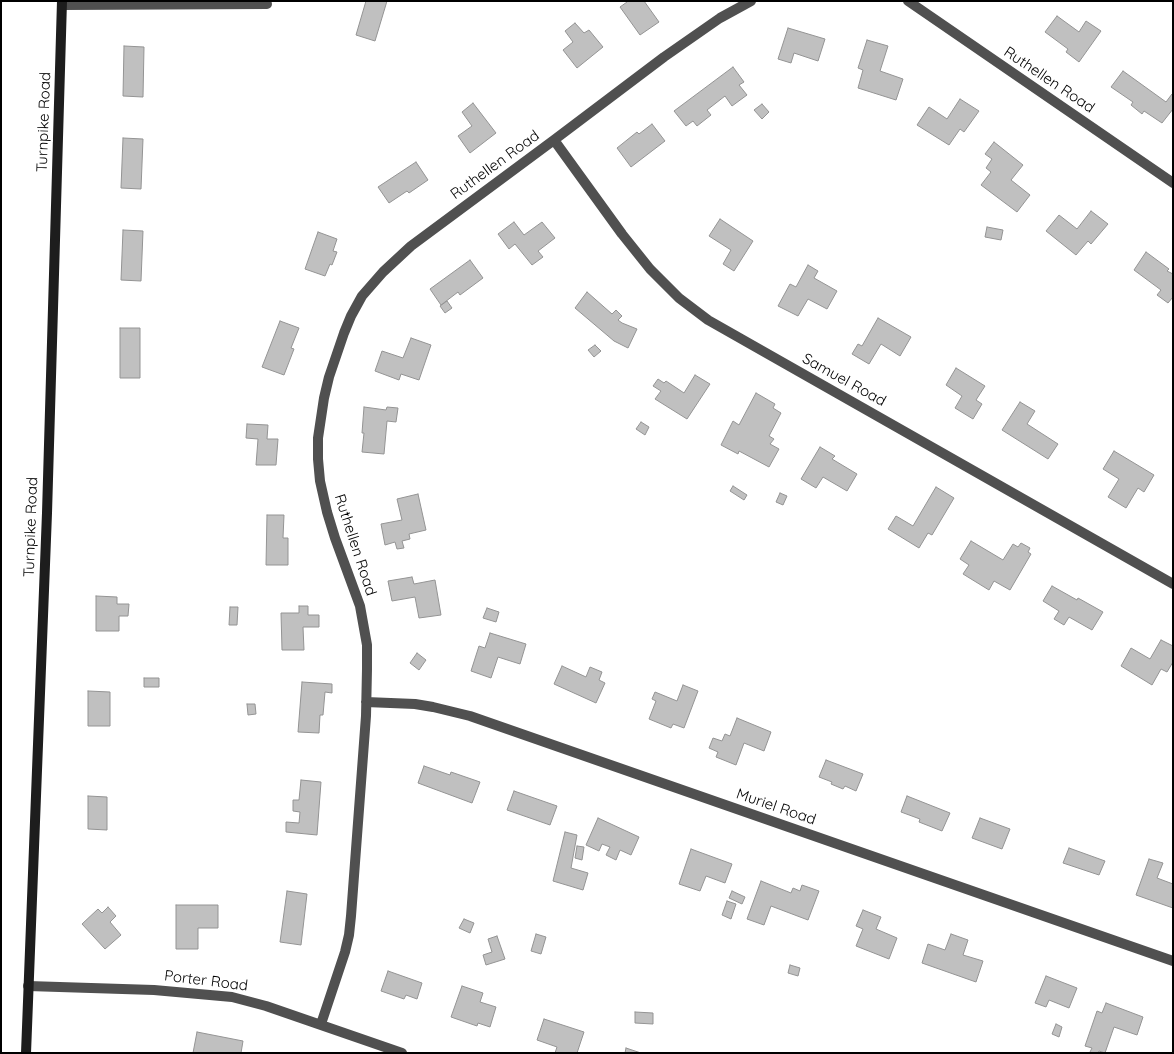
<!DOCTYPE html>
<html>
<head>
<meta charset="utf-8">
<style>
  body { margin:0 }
  #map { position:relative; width:1174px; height:1054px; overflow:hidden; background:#fff; font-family:Quicksand,sans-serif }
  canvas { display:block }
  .frame { position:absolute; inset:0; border:2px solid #000; pointer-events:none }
</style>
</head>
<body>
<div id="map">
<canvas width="1174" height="1054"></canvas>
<div class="frame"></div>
</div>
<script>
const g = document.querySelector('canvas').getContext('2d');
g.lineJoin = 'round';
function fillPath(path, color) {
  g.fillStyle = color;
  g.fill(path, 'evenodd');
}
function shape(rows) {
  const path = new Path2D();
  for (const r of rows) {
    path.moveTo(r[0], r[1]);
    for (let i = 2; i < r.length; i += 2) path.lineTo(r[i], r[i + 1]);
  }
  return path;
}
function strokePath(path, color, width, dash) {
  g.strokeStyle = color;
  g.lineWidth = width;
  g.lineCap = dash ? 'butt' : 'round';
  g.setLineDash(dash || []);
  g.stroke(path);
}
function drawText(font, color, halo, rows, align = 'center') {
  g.font = font + ' Quicksand,sans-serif';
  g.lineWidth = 4;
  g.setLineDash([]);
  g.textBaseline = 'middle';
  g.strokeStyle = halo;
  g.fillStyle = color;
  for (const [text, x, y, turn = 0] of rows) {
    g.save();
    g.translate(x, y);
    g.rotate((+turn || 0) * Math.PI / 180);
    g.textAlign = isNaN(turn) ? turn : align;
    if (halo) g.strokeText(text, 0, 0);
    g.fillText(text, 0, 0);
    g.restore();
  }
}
const building = shape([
  [366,1,387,1,375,41,356,35,366,1],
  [626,1,644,1,659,22,640,35,620,7,627,2,626,1],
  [1057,16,1079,32,1086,21,1101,31,1079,62,1066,52,1068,49,1045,32,1057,16],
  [575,23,584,33,589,30,603,47,577,68,563,50,573,42,565,31,575,23],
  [788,28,825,39,818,61,794,53,791,63,778,59,788,28],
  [867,40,888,46,880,71,903,79,896,100,858,88,863,70,858,68,867,40],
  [124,46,144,47,143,97,123,96,124,46],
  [733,67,744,82,739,85,747,95,732,106,725,96,707,110,711,115,697,126,693,121,686,126,674,111,733,67],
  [1123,71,1166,102,1172,94,1173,95,1173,109,1162,123,1144,111,1142,114,1131,105,1133,102,1111,87,1123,71],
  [960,99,979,111,964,132,960,129,949,145,917,125,929,107,947,119,960,99],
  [473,103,496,133,470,153,458,136,472,126,462,112,473,103],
  [762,104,769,112,762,119,754,110,762,104],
  [652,124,665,141,631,167,617,148,637,132,639,134,652,124],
  [123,138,143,139,141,189,121,188,123,138],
  [994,142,1023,165,1011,180,1030,195,1017,212,981,185,991,172,986,168,992,159,985,154,994,142],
  [416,162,428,180,409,193,407,191,389,203,378,187,416,162],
  [1091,211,1108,224,1091,244,1088,241,1076,255,1046,231,1059,215,1077,229,1091,211],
  [720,219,753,241,734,271,723,264,731,250,709,236,720,219],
  [514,222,524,235,542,222,555,238,538,251,543,257,532,265,515,244,509,249,498,234,514,222],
  [987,227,1003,230,1001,240,985,237,987,227],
  [123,230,143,231,141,281,121,280,123,230],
  [318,232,337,239,333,251,337,252,332,265,330,264,325,276,305,269,318,232],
  [1146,252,1169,269,1167,271,1173,274,1173,297,1168,303,1157,295,1161,290,1134,270,1146,252],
  [470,260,483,278,460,295,458,292,441,305,430,289,470,260],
  [808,265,818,271,814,278,837,291,827,309,808,299,798,316,778,306,790,284,796,287,808,265],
  [587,292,612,314,616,310,622,316,618,320,622,323,637,329,628,348,614,341,575,308,587,292],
  [447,301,452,308,445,313,440,306,447,301],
  [878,318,911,337,900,356,881,344,869,364,852,354,858,344,862,346,878,318],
  [280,321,299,328,291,348,294,349,284,375,262,367,280,321],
  [120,328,140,328,140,378,120,378,120,328],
  [411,338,431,345,419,380,401,374,399,380,375,371,382,351,403,358,411,338],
  [595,345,601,351,594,357,588,350,595,345],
  [956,368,985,386,976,400,982,404,973,419,955,408,962,396,946,385,956,368],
  [695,375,710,384,687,419,655,399,661,391,653,386,658,379,664,383,666,381,684,393,695,375],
  [756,393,775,404,773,408,781,413,769,436,774,439,770,444,779,449,769,467,739,451,738,454,721,445,733,421,739,425,756,393],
  [1020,402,1035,411,1027,424,1058,444,1048,459,1002,430,1020,402],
  [364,407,386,410,387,407,398,408,396,422,387,421,384,454,362,452,364,433,362,433,364,407],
  [641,422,649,427,645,435,636,429,641,422],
  [247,424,268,425,267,439,278,439,276,465,256,465,258,439,246,438,247,424],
  [820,447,835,456,832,459,857,474,847,491,823,477,816,488,801,479,820,447],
  [1114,451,1154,475,1144,492,1138,488,1126,508,1108,497,1119,479,1103,469,1114,451],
  [733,486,747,495,744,500,730,491,733,486],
  [936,487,954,498,932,535,928,533,919,548,888,529,896,516,913,526,936,487],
  [780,493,787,496,783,505,776,502,780,493],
  [418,494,426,530,409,534,410,539,402,541,404,548,397,549,395,542,385,545,381,524,402,520,397,499,418,494],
  [267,515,284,515,283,538,288,538,288,565,266,565,267,515],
  [971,541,1003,560,1013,544,1018,547,1021,543,1030,548,1028,552,1031,554,1010,590,994,581,989,590,963,574,969,565,960,559,971,541],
  [412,577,414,584,435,580,441,615,419,618,415,597,392,601,388,581,412,577],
  [1052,586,1077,600,1078,598,1103,612,1092,630,1069,617,1064,625,1054,619,1059,611,1043,601,1052,586],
  [96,596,117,597,117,604,129,604,128,616,119,616,119,631,96,631,96,596],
  [299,606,308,606,308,615,319,615,319,627,303,627,304,650,282,650,281,613,299,613,299,606],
  [230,607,238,607,237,625,229,625,230,607],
  [487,608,499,612,496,622,483,618,487,608],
  [490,633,526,644,520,664,498,657,491,678,471,671,479,646,485,648,490,633],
  [1161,640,1173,646,1173,662,1167,672,1161,669,1152,685,1121,666,1131,648,1150,659,1161,640],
  [417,653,426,660,419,670,410,663,417,653],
  [562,666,586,677,590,667,602,672,599,680,605,683,596,703,554,684,562,666],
  [144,678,159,678,159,687,144,687,144,678],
  [302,682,332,684,332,693,325,692,323,715,320,715,319,733,298,732,302,682],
  [683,685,698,691,684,728,673,724,671,728,649,719,656,701,652,699,655,692,677,701,683,685],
  [88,691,110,692,110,726,88,726,88,691],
  [247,704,255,704,256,714,248,715,247,704],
  [737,718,771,732,764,751,744,743,736,765,716,757,718,752,709,748,713,738,722,741,725,734,730,736,737,718],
  [826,760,863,774,856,791,845,786,843,789,831,784,832,782,819,777,826,760],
  [424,766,450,775,451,772,480,782,472,803,418,783,424,766],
  [301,780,321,782,317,835,286,832,286,822,299,823,300,812,293,811,293,800,299,800,301,780],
  [514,791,557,806,550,825,507,810,514,791],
  [88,796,107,797,107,830,88,829,88,796],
  [907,796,950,813,942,831,919,822,920,819,901,812,907,796],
  [598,818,639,837,631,855,620,850,616,860,606,855,610,847,602,844,599,851,586,845,598,818],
  [980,818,1010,829,1002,849,972,838,980,818],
  [565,832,577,835,571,868,588,873,583,890,553,881,565,832],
  [577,846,584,847,582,860,575,858,577,846],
  [1069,848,1105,861,1099,875,1063,863,1069,848],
  [691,849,732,864,725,883,706,876,700,891,679,884,691,849],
  [1149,859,1163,863,1157,878,1173,884,1173,908,1136,895,1149,859],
  [761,881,791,893,793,888,800,891,802,885,819,891,808,920,771,906,764,925,747,919,761,881],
  [287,891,307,894,301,945,280,942,287,891],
  [732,891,745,897,742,904,729,898,732,891],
  [727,901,736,904,731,919,722,915,727,901],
  [176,905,218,905,218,928,198,928,198,949,176,949,176,905],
  [108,907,116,916,110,922,121,935,105,949,82,924,98,909,102,913,108,907],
  [863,910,881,917,876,929,897,938,889,959,856,946,863,929,856,926,863,910],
  [464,919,474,923,470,933,459,928,464,919],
  [536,934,546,937,541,954,531,951,536,934],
  [951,934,968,940,963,955,983,961,976,982,922,963,928,944,945,950,951,934],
  [497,936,505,959,486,965,483,955,492,952,488,939,497,936],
  [790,965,800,968,798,976,788,973,790,965],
  [388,971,422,983,417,999,406,995,404,999,381,991,388,971],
  [1046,976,1077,988,1069,1008,1049,1000,1046,1007,1035,1003,1046,976],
  [462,986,483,993,480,1002,496,1007,490,1027,478,1023,477,1026,451,1017,462,986],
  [1106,1003,1143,1017,1137,1035,1114,1027,1105,1053,1099,1051,1098,1053,1091,1053,1090,1052,1092,1048,1085,1046,1097,1011,1102,1013,1106,1003],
  [635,1012,653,1013,653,1024,635,1023,635,1012],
  [544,1019,584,1032,577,1053,555,1053,557,1047,537,1040,544,1019],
  [1056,1024,1062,1027,1059,1037,1052,1034,1056,1024],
  [197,1032,243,1041,241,1053,193,1053,197,1032],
  [626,1048,641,1053,625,1053,626,1048]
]);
const minor = shape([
  [908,1,1173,183],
  [62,5,267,4],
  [554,140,622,234,650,269,679,298,708,320,1173,584],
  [366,702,415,704,433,707,470,716,1173,961],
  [28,986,154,990,232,997,266,1006,402,1053],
  [321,1024,345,952,349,935,351,916,366,716,367,669,367,645,360,606,335,538,327,512,320,481,318,459,318,438,324,398,329,377,344,333,351,316,362,296,383,272,411,246,554,140,664,57,720,18,751,1]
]);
const secondary = shape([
  [26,1053,47,513,62,1]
]);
const streetNames = [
  ["Ruthellen Road",1049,80,34],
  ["Turnpike Road",44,122,-88],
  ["Ruthellen Road",495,165,-36],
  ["Samuel Road",844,380,29],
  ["Turnpike Road",31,527,-88],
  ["Ruthellen Road",355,545,72],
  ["Muriel Road",776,807,19],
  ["Porter Road",206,981,7]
];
fillPath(building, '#c0c0c0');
strokePath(building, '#949494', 1);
strokePath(minor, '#505050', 10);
strokePath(secondary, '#1d1d1d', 10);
drawText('15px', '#000', '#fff', streetNames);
</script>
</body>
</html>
